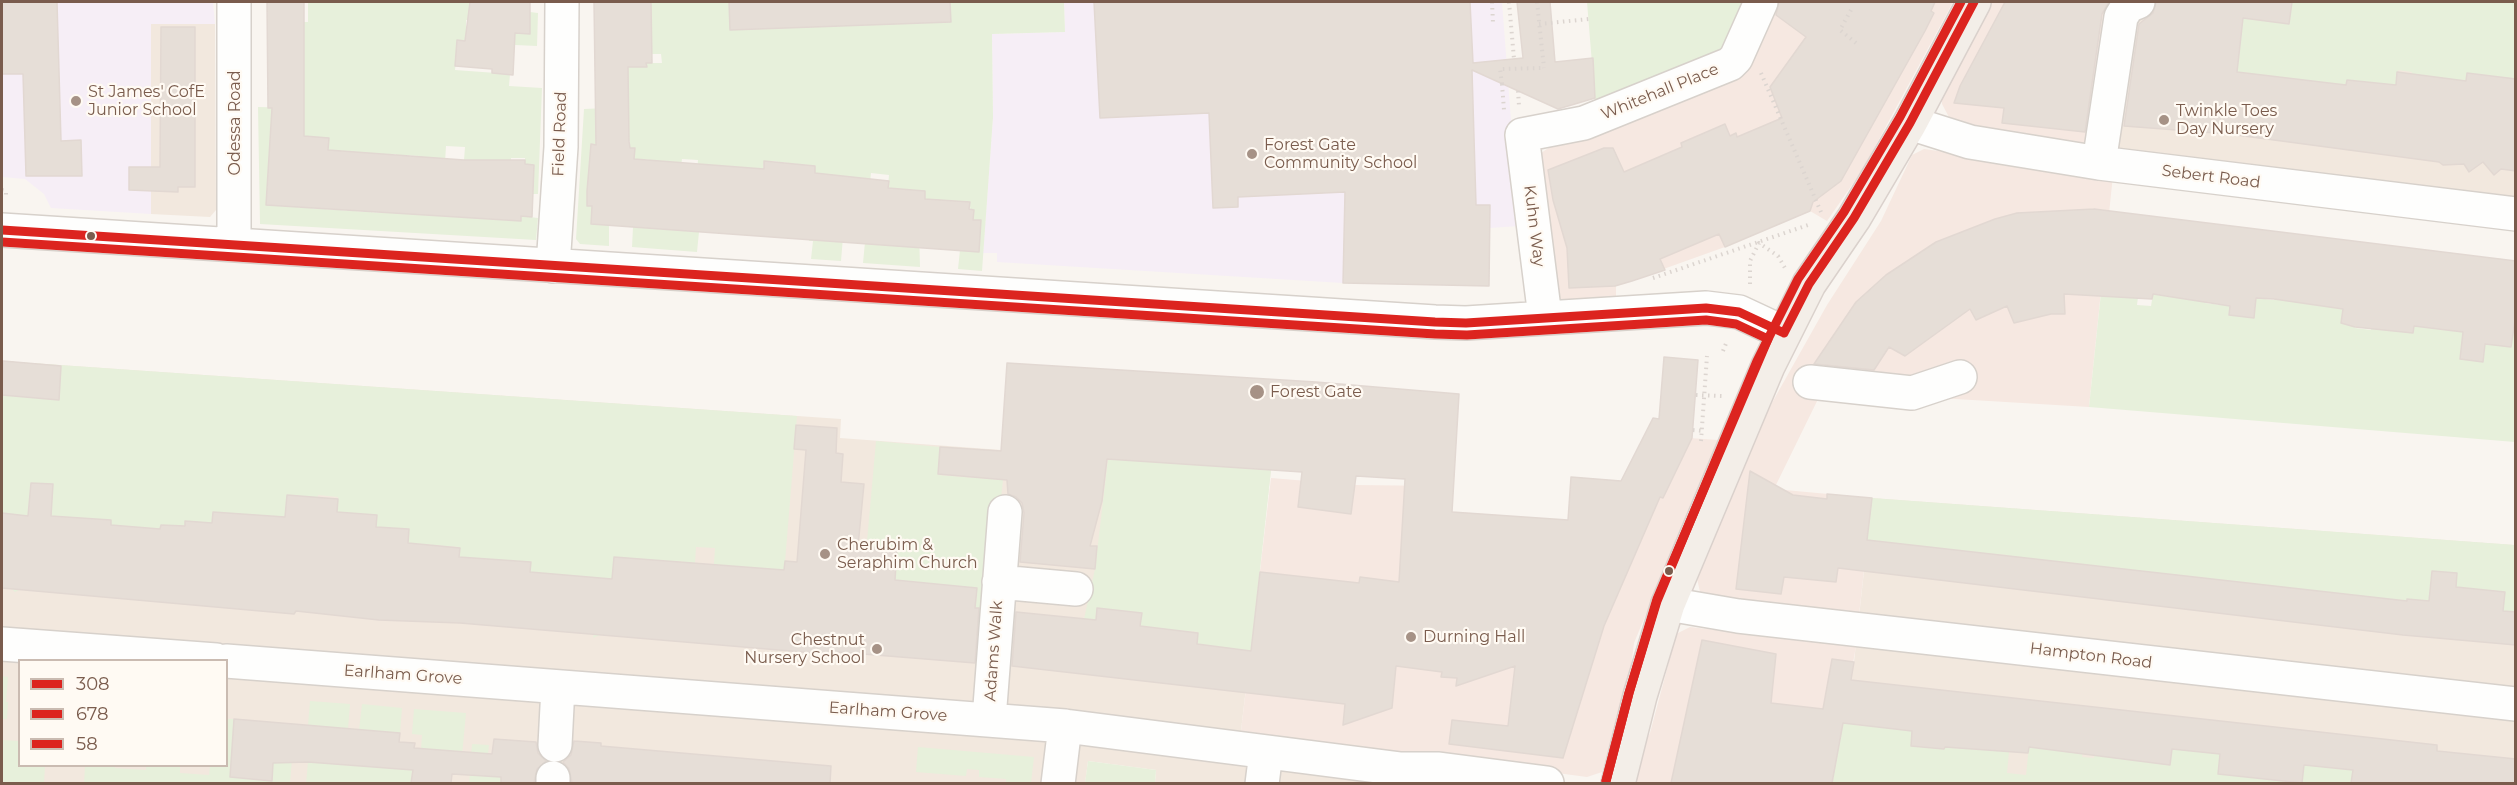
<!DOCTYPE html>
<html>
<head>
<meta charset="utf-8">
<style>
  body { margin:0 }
  #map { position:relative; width:2517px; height:785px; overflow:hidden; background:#f9f5f0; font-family:Montserrat,sans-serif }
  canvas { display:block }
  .frame { position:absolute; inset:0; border:3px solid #7a5c4d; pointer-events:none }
  .legend { position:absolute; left:18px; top:659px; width:210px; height:108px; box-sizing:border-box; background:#fffaf3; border:2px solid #cabbb1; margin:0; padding:8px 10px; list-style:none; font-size:18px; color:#7a5c4d }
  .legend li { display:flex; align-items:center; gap:12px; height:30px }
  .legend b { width:30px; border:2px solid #cabbb1 }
</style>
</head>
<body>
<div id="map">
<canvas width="2517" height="785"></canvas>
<div class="frame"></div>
<ul class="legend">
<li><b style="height:8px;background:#dc241f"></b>308</li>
<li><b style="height:8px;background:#dc241f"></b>678</li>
<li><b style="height:8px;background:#dc241f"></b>58</li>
</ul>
</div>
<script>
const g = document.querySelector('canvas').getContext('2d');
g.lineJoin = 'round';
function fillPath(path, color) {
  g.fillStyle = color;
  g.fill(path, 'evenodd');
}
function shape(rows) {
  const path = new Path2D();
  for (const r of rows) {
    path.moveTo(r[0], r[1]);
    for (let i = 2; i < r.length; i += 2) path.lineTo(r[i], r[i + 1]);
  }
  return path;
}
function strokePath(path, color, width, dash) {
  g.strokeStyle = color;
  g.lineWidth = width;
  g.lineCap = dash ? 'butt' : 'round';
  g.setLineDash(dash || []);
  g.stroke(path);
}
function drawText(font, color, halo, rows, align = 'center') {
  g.font = font + ' Montserrat,sans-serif';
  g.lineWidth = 4.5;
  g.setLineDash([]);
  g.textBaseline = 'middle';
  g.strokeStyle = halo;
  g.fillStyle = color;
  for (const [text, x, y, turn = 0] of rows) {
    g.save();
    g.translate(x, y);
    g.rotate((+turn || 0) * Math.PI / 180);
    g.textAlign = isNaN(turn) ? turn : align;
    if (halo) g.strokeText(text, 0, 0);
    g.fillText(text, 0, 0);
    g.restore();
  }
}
const residential = shape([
  [2158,2,2515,2,2515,201,2114,152,2128,17],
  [151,24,215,24,216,210,210,217,151,214],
  [2,361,841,419,840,438,1271,470,1241,731,1255,767,1380,783,1155,783,1156,770,1088,761,1085,784,2,783],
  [20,660,226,660,226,766,20,766],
  [1872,498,2515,545,2515,783,1832,784,1854,662]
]);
const commercial = shape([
  [1768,2,1953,2,1863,169,1827,221,1810,211,1725,247,1616,286,1616,296,1560,301,1556,299,1538,161,1541,153],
  [1989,2,2158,2,2128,17,2089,149,1968,132,1950,119,1942,104,1942,96],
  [1924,149,2113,175,2089,407,1822,391,1774,489,1872,498,1859,615,1707,596,1700,592,1696,574,1741,465,1773,401,1827,305,1881,221,1912,155],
  [1675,437,1718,440,1634,643,1631,667,1614,738,1602,772,1587,777,1241,731,1271,478,1355,485,1442,486,1444,511,1634,525],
  [1690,627,1856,646,1832,783,1634,784,1640,750,1650,733,1675,639,1678,633]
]);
const education = shape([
  [2,2,213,2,215,24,151,24,151,214,51,208,44,194,25,179,2,177],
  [1064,2,1502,2,1519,226,1490,228,1489,286,1343,283,997,262,997,253,983,253,993,117,992,34,1065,32]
]);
const green = shape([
  [308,2,470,2,494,21,466,20,466,31,500,44,458,40,455,70,510,74,509,86,542,88,538,194,533,194,534,165,525,164,525,158,511,158,510,184,464,160,465,147,446,146,444,179,420,168,420,156,399,155,396,207,521,220,521,216,538,218,536,240,260,224,258,107,304,108,304,30,271,30,271,22,308,22],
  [271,135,329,138,328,153,385,174,386,154,396,154,393,203,384,213,266,205],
  [651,2,729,2,731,30,951,22,950,2,1064,2,1065,32,992,34,993,117,982,271,958,269,960,250,979,251,981,221,973,220,969,202,925,199,925,192,918,191,920,267,863,263,865,242,886,212,889,175,871,173,867,210,857,209,860,178,848,177,841,261,811,259,813,241,809,241,815,166,771,161,764,161,763,172,695,197,698,160,682,159,674,230,699,232,697,252,632,247,633,227,651,160,639,159,631,193,635,148,630,148,630,141,615,140,602,145,591,144,587,205,592,206,609,225,609,246,580,244,576,239,584,109,628,107,628,67,646,67,646,63,662,63,661,54,626,54],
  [1587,2,1755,2,1726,60,1596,113],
  [2292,2,2515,2,2515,103,2484,75,2467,73,2466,81,2440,78,2434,129,2410,88,2412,72,2398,70,2391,121,2380,84,2347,80,2346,86,2314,81,2310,112,2248,104,2251,73,2237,72,2243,18,2289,24],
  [530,12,538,13,537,46,515,45,515,33,529,34],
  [2144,249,2137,305,2151,306,2153,294,2171,297,2176,253,2206,289,2205,303,2222,305,2227,261,2235,262,2229,315,2254,318,2256,298,2274,300,2275,294,2330,273,2355,328,2371,330,2378,278,2415,312,2443,252,2451,253,2447,287,2449,330,2463,332,2460,359,2483,362,2496,258,2502,259,2497,294,2496,345,2511,347,2515,314,2515,442,2089,407,2102,283],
  [2,361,797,416,778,647,777,570,734,566,730,607,711,606,715,548,696,547,695,563,675,561,671,603,611,597,602,634,593,638,597,621,525,628,530,562,518,561,457,586,459,547,420,544,402,617,408,529,390,528,386,578,336,523,338,497,318,495,309,610,284,532,236,604,243,514,214,512,212,523,186,521,179,600,169,599,175,526,161,525,158,559,146,558,149,528,137,527,105,594,111,520,84,518,49,557,53,484,31,483,23,588,15,592,10,587,10,514,2,513],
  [876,441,940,447,938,475,1003,480,987,626,974,625,977,589,895,580,897,549,870,547,857,653],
  [1108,459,1271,470,1251,651,1197,648,1198,632,1161,629,1139,642,1141,613,1097,609,1095,622,1084,619,1095,569],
  [1872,498,2515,545,2515,612,2503,611,2505,592,2452,622,2457,574,2432,571,2429,601,2407,599,2405,616,2400,600,2360,596,2252,599,2254,583,2213,579,2211,594,2206,594,2207,578,2163,573,2154,588,2156,573,2115,568,2105,583,2106,567,2066,562,2007,572,2008,555,1968,552,1958,566,1960,550,1919,546,1910,561,1912,545,1867,540],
  [2,676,8,677,6,702,8,702,7,719,2,719,2,733],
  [1851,680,1856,681,1851,724,1862,726,1863,713,1912,731,1911,746,1944,749,1946,738,1952,739,1951,748,1966,749,1968,736,1995,750,2009,752,2007,773,2026,775,2029,747,2084,739,2082,757,2094,758,2095,753,2172,749,2220,754,2218,774,2259,778,2285,773,2284,784,1832,784],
  [310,701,350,704,348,729,308,725],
  [362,704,402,708,400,733,359,730],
  [414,709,466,713,462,756,421,749,422,735,412,734],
  [227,719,234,719,244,760,243,778,272,781,273,763,286,763,289,723,295,724,290,783,84,784,85,766,115,766,115,768,146,770,146,766,180,766,180,773,209,775,210,766,226,766],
  [2,740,19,741,20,766,45,766,44,783,2,783],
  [472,744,489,745,488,754,492,755,491,776,501,777,501,783,469,784],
  [918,747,1034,757,1031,783,1006,783,1006,779,979,777,979,770,967,769,966,776,916,772],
  [414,748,411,783,306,784,308,762,397,769],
  [2355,753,2351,783,2302,784,2304,765,2347,770],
  [1088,761,1156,770,1155,783,1085,783]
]);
const building = shape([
  [2,2,57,2,61,141,81,140,82,176,26,176,23,74,2,74,2,2],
  [267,2,304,2,304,136,329,138,328,150,464,160,525,160,525,164,534,165,532,217,521,216,521,221,266,205,272,108,268,108,267,2],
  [470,2,530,2,530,34,515,33,513,75,492,73,492,69,455,66,457,40,465,41,470,2],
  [594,2,651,2,652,63,646,63,647,67,628,67,629,141,630,148,635,148,634,159,764,169,764,161,815,166,815,173,889,181,888,188,925,191,925,199,970,202,969,209,974,210,973,220,981,220,979,252,591,224,592,206,587,206,587,191,591,144,596,145,594,2],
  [729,2,950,2,951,22,730,30,729,2],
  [1094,2,1470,2,1473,63,1523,58,1517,2,1550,2,1555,62,1593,58,1595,98,1558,109,1472,70,1476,205,1490,205,1489,286,1343,283,1345,192,1238,197,1238,207,1213,208,1209,113,1100,118,1094,2],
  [1779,2,1935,2,1931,11,1934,13,1925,31,1841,181,1813,202,1810,211,1725,247,1719,234,1660,259,1665,270,1632,281,1615,286,1569,288,1567,248,1553,200,1548,170,1604,148,1613,148,1624,172,1682,147,1681,143,1725,124,1730,136,1736,133,1737,137,1782,118,1770,87,1806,37,1776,15,1779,2],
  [2005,2,2109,2,2102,14,2085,132,2002,123,2004,108,1954,103,1960,86,2005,2],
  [2156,2,2292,2,2289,24,2243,18,2237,72,2346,85,2347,80,2396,85,2397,72,2466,81,2467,73,2516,79,2516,171,2501,169,2494,175,2483,162,2469,172,2464,164,2443,165,2439,162,2229,134,2124,126,2139,24,2153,13,2156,2],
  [161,27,195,27,195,187,178,187,178,192,129,190,129,167,160,167,161,27],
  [2094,209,2516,261,2516,314,2511,347,2485,344,2483,362,2460,359,2463,332,2414,326,2413,333,2355,327,2341,323,2343,309,2274,299,2256,298,2254,318,2229,315,2230,306,2153,294,2152,299,2064,294,2065,314,2051,314,2014,323,2007,306,1976,320,1970,309,1905,356,1889,347,1874,370,1814,364,1856,302,1886,275,1936,242,1995,219,2017,213,2094,209],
  [1664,357,1698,360,1692,438,1663,498,1660,497,1604,626,1563,758,1449,744,1452,720,1508,726,1515,666,1456,686,1457,678,1441,677,1442,672,1396,666,1392,708,1343,725,1345,704,1012,666,1016,612,1096,620,1097,608,1142,613,1140,626,1198,633,1197,644,1251,651,1260,572,1359,583,1360,577,1399,582,1405,479,1356,476,1351,514,1298,507,1302,472,1107,459,1102,501,1090,546,1097,546,1095,569,1020,562,1024,513,1022,503,1016,497,1008,494,1007,480,938,474,940,447,1001,451,1007,363,1316,382,1459,394,1452,512,1568,520,1571,477,1621,481,1653,418,1659,419,1664,357],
  [3,361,61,366,59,400,2,395,3,361],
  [796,425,837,428,836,453,843,454,841,482,864,484,858,546,897,549,895,580,977,588,975,608,979,608,975,663,838,652,838,655,460,623,379,620,296,611,294,614,2,588,2,513,28,516,31,483,53,484,51,516,111,520,111,525,160,529,161,525,185,526,185,521,212,523,213,512,285,517,287,495,338,499,337,512,377,515,376,527,409,529,408,543,460,548,459,557,531,562,530,572,612,579,614,557,784,570,785,561,797,562,806,450,794,449,796,425],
  [1750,471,1793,495,1827,499,1827,494,1872,498,1867,540,2407,601,2407,599,2429,601,2432,571,2457,573,2456,587,2505,592,2503,611,2516,612,2516,645,2403,635,1838,568,1836,582,1784,577,1781,594,1736,589,1750,471],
  [1702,640,1776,654,1771,703,1823,709,1832,659,1854,662,1851,680,2437,745,2437,751,2516,759,2516,783,2351,783,2353,770,2304,765,2302,783,2218,774,2220,754,2172,749,2170,765,2029,747,2028,753,1945,747,1944,749,1911,746,1912,731,1843,723,1832,783,1671,783,1702,640],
  [234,719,400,733,399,742,415,743,414,748,492,754,494,739,536,742,538,753,546,761,537,769,534,783,501,783,501,777,452,774,451,783,411,783,413,770,308,762,273,763,272,781,230,777,234,719],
  [574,741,601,743,601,746,831,766,830,783,572,783,569,769,563,762,571,755,574,741]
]);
const path = shape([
  [1492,2,1493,23],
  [1509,2,1514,59],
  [1537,2,1544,68],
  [1851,10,1840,30,1856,43],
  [1539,24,1589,19],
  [1761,73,1821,212],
  [1502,84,1504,110],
  [1518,91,1519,106],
  [2,190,6,191,6,199],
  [1653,278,1811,224],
  [1750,284,1750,261,1759,243,1778,256,1785,268],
  [1723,351,1727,341],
  [1696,395,1722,396],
  [1693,430,1704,431],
  [1701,441,1707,356]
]);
const minor = shape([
  [1910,123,1970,142,2099,163,2516,214],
  [2099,163,2121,17,2128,6,2138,2],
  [2,230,1435,322,1466,323,1706,308,1739,312,1784,333],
  [234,244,234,2],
  [553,266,561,147,562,2],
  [1545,317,1522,135,1584,123,1730,64,1736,58,1761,2],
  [1810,382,1912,393,1960,377],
  [999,582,1076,589],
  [1668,604,1738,616,2516,704],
  [2,644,216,660],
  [226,661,1065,726,1401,769,1439,769,1547,783],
  [989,719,1005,512],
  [555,745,558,687],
  [553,784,553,778],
  [1058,784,1065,726],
  [1262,784,1266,752]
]);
const major = shape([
  [1618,784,1640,696,1668,604,1768,366,1809,284,1854,218,1910,123,1974,2]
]);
const pathBridge = shape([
  [1502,84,1500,69,1544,68]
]);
const bus1 = shape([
  [2,230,1435,322,1466,323,1706,308,1739,312,1784,333],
  [1784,333,1809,284,1854,218,1910,123,1974,2]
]);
const bus2 = shape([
  [2,242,1435,334,1467,335,1706,320,1736,324,1768,339,1657,599,1629,693,1606,781]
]);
const bus3 = shape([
  [1606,781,1629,693,1657,601,1757,361,1798,279,1844,212,1900,117,1961,2]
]);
const markers = [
  [76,101,6,"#a69286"],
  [2164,120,6,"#a69286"],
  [1252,154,6,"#a69286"],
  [91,236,5,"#7a5c4d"],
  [1257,392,8,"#a69286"],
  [825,554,6,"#a69286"],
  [1669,571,5,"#7a5c4d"],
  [1411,637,6,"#a69286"],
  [877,649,6,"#a69286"]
];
const poiNames = [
  ["St James' CofE",88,92],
  ["Junior School",88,110],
  ["Twinkle Toes",2176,111],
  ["Day Nursery",2176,129],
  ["Forest Gate",1264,145],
  ["Community School",1264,163],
  ["Forest Gate",1270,392],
  ["Cherubim &",837,545],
  ["Seraphim Church",837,563],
  ["Durning Hall",1423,637],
  ["Chestnut",865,640,"right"],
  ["Nursery School",865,658,"right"]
];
const streetNames = [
  ["Whitehall Place",1660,92,-22],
  ["Odessa Road",235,123,-90],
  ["Field Road",560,134,-88],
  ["Sebert Road",2211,177,7],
  ["Kuhn Way",1534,226,83],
  ["Adams Walk",994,651,-86],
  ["Hampton Road",2091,656,7],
  ["Earlham Grove",403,675,4],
  ["Earlham Grove",888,712,4]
];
fillPath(residential, '#f2e8de');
fillPath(commercial, '#f6e8e1');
fillPath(education, '#f6eef6');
fillPath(green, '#e7f0db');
fillPath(building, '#e6ded7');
strokePath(building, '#e2d8d2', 1.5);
strokePath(minor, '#d7d1cb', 36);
strokePath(major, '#dad1cc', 36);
strokePath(path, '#dcd5d0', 4, [1.5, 4.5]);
strokePath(minor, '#fefefd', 33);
strokePath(major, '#f3eee8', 33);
strokePath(pathBridge, '#dcd5d0', 4, [1.5, 4.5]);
strokePath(bus1, '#dc241f', 9);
strokePath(bus2, '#dc241f', 9);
strokePath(bus3, '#dc241f', 9);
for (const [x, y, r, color] of markers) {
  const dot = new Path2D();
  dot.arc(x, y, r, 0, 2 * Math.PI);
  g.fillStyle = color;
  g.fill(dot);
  strokePath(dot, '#fffaf3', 2);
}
drawText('16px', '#7a5c4d', '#fffaf3', poiNames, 'left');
drawText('16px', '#7a5c4d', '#fffaf3', streetNames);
</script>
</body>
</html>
